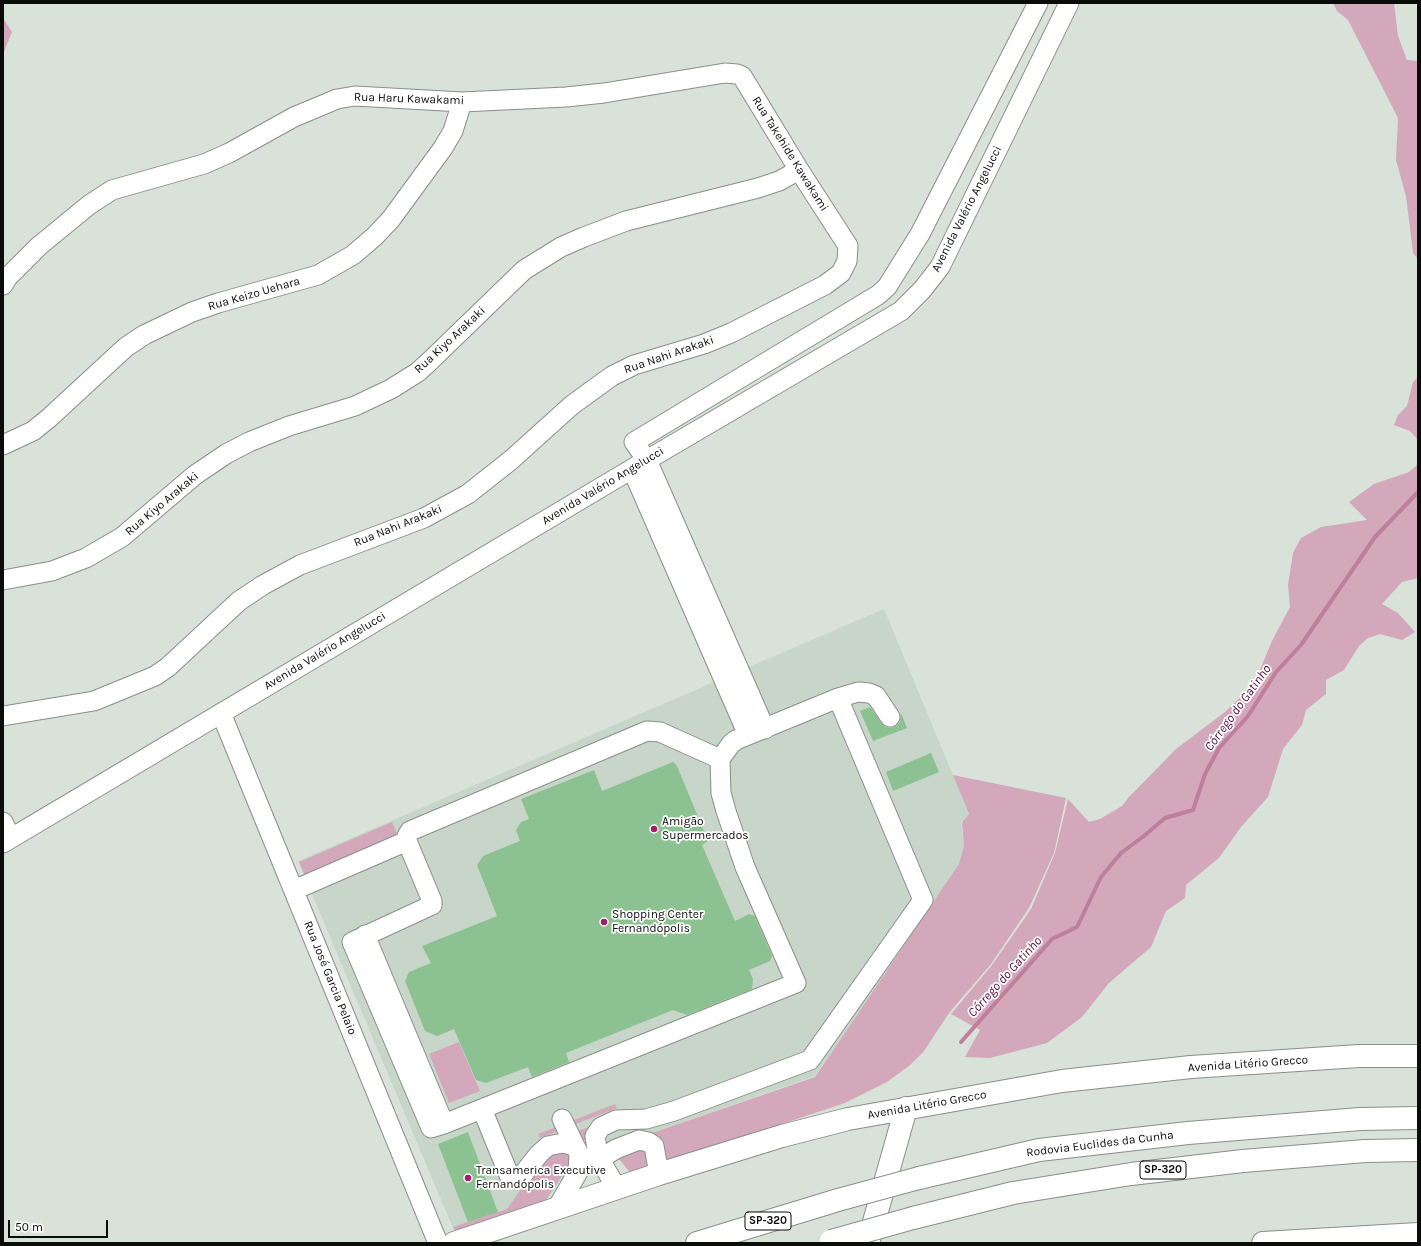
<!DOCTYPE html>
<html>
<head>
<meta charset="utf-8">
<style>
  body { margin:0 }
  #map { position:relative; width:1421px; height:1246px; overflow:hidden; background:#d8e2d8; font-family:Karla,sans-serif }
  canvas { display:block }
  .frame { position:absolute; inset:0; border:4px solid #090c09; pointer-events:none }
  .scale { position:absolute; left:8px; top:1220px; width:100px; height:18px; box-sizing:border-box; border:2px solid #090c09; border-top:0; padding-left:5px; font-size:12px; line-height:14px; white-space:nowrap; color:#090c09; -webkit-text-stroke:3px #fff; paint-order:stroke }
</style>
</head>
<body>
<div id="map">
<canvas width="1421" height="1246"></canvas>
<div class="frame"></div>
<div class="scale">50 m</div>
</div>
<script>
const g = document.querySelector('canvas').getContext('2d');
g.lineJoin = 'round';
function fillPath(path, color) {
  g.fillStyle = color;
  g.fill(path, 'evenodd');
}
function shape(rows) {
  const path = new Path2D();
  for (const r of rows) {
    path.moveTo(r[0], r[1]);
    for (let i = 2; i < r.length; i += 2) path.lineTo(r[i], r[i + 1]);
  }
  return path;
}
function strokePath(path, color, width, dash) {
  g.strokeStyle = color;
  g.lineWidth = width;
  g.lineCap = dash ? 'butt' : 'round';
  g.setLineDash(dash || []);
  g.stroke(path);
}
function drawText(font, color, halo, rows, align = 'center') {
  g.font = font + ' Karla,sans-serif';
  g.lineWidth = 3.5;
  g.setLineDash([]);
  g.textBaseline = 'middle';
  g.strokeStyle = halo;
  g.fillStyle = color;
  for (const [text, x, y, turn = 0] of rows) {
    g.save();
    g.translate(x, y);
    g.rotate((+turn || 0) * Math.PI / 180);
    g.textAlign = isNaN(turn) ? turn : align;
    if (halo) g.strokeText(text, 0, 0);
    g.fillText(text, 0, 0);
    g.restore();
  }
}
const built = shape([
  [884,609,969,814,961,822,964,846,963,855,955,872,815,1076,574,1160,544,1205,456,1235,298,861]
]);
const green = shape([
  [1333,3,1394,3,1398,36,1407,60,1418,61,1418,259,1413,253,1406,196,1396,160,1398,118,1348,20,1337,11],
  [3,18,12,32,3,54],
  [1418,377,1418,440,1410,431,1394,425,1398,415,1407,406,1413,382],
  [1418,464,1418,578,1402,582,1382,604,1398,613,1415,632,1402,640,1380,634,1368,638,1359,646,1344,670,1326,680,1326,694,1306,710,1302,725,1283,749,1268,797,1241,827,1219,858,1186,885,1185,898,1166,911,1151,947,1109,983,1082,1017,1047,1043,990,1058,965,1057,980,1030,951,1014,992,965,1031,909,1055,853,1068,799,1089,822,1100,819,1122,806,1129,797,1176,749,1225,712,1254,684,1272,641,1290,607,1288,585,1293,553,1301,538,1321,527,1367,520,1349,502,1374,484,1409,472],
  [953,775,1066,798,1054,853,1029,908,991,964,949,1013,924,1051,909,1066,887,1082,845,1103,667,1162,662,1149,652,1133,815,1077,959,864,964,846,962,822,969,814],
  [392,822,401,843,308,883,299,862],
  [459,1042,480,1091,449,1103,429,1054],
  [615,1104,617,1108,540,1138,538,1134],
  [592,1126,589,1138,580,1142,569,1134],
  [624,1147,647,1150,648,1167,632,1175,614,1153],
  [553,1149,568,1151,573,1159,543,1204,457,1235,453,1227,507,1209,526,1182]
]);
const stream = shape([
  [961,1042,1052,939,1077,927,1101,877,1121,853,1144,836,1165,818,1193,810,1205,774,1219,748,1248,716,1276,672,1301,645,1375,537,1418,492]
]);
const building = shape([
  [870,707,885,727,890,728,896,726,900,722,901,713,907,728,873,741,860,711],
  [931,753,939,772,893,791,886,772],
  [673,762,677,766,708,841,702,845,735,921,749,914,755,916,772,956,770,961,749,970,753,979,752,989,687,1015,673,1010,566,1053,569,1062,532,1077,528,1067,486,1083,476,1080,454,1029,437,1036,425,1031,405,981,409,972,431,963,422,946,497,916,477,865,483,856,520,841,516,830,521,822,529,819,521,799,594,770,602,791],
  [468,1132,498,1212,468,1222,438,1144]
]);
const minor = shape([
  [3,285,8,277,39,246,89,205,112,190,204,164,229,153,294,117,337,99,355,96,462,102,566,97,604,93,725,73,737,74,742,76,799,170,848,246,847,261,841,273,825,285,731,333,704,344,634,365,612,376,572,405,511,460,468,494,424,518,300,565,263,585,239,601,168,667,155,676,94,701,3,716],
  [3,445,33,431,49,418,126,347,144,335,192,312,218,303,318,275,353,255,375,236,391,219,443,148,453,131,462,102],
  [632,469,748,735],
  [3,580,52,571,86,558,122,537,195,475,226,454,249,442,289,426,355,406,391,389,418,372,431,360,524,270,561,247,584,237,626,221,758,188,779,181,799,170],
  [221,713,438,1243],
  [765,729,647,460,634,442,878,295,887,287,920,234,1038,3],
  [720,759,660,732,647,731,410,831,407,836,407,841,432,901,432,905,352,942,431,1128,444,1124,796,983,745,867,726,811,721,793,720,759,731,744,736,740,838,698,858,692,869,693,876,696,890,717],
  [3,822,11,838],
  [3,843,647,460,901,311,922,290,940,267,1069,3],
  [294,890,407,841],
  [365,935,444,1124],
  [482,1109,509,1175,512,1178,520,1178,539,1154,548,1146,563,1143,575,1146,579,1154,578,1172,557,1208],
  [562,1119,575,1146],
  [590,1165,616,1149,639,1140,648,1142,654,1146,659,1174],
  [617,1189,598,1156,595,1136,601,1127,616,1120,646,1119,674,1111,810,1060,923,900,838,698]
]);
const major = shape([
  [454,1243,659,1174,782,1136,848,1119,1062,1081,1191,1067,1359,1056,1418,1056],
  [868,1243,906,1108],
  [1263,1243,1418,1234]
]);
const highway = shape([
  [919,1178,1039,1150,1188,1133,1360,1119,1418,1118],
  [913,1218,1013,1193,1131,1174,1243,1161,1365,1151,1418,1150],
  [697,1243,838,1200]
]);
const highwayBridge = shape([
  [838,1200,919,1178],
  [831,1241,913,1218]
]);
const markers = [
  [654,829,4,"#a31f6e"],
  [604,922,4,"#a31f6e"],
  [468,1178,4,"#a31f6e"]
];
const shields = [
  [1163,1170,46],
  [768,1221,46]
];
const shieldNames = [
  ["SP-320",1163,1170],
  ["SP-320",768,1221]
];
const streetNames = [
  ["Rua Haru Kawakami",409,99,2],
  ["Rua Takehide Kawakami",790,154,58],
  ["Avenida Valério Angelucci",967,209,-63],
  ["Rua Keizo Uehara",254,294,-16],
  ["Rua Kiyo Arakaki",450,340,-43],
  ["Rua Nahi Arakaki",669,355,-19],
  ["Avenida Valério Angelucci",603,486,-31],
  ["Rua Kiyo Arakaki",162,504,-40],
  ["Rua Nahi Arakaki",398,526,-22],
  ["Avenida Valério Angelucci",325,651,-31],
  ["Rua José Garcia Pelaio",330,978,68],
  ["Avenida Litério Grecco",1248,1064,-4],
  ["Avenida Litério Grecco",927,1105,-10],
  ["Rodovia Euclides da Cunha",1100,1144,-7]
];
const poiNames = [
  ["Amigão",662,822],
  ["Supermercados",662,836],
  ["Shopping Center",612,915],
  ["Fernandópolis",612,929],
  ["Transamerica Executive",476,1171],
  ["Fernandópolis",476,1185]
];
const waterNames = [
  ["Córrego do Gatinho",1238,708,-54],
  ["Córrego do Gatinho",1005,977,-48]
];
fillPath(built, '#c7d6c8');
fillPath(green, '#d3a8bb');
strokePath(stream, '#be7f9d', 4);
fillPath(building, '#8cc192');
strokePath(minor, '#879088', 21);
strokePath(major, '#879088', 24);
strokePath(highway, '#879088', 24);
strokePath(minor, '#fff', 19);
strokePath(major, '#fff', 22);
strokePath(highway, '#fff', 22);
strokePath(highwayBridge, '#879088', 24, []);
strokePath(highwayBridge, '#fff', 22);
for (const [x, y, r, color] of markers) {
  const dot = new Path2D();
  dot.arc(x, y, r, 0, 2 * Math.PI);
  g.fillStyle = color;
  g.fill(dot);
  strokePath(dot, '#fff', 1.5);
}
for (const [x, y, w] of shields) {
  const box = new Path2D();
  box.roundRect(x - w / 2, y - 9, w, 18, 3);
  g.fillStyle = '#fff';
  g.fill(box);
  strokePath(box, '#090c09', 1);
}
drawText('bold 11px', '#090c09', null, shieldNames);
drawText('12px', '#090c09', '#fff', streetNames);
drawText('12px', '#090c09', '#fff', poiNames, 'left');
drawText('italic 13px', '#560a38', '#fff', waterNames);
</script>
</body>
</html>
